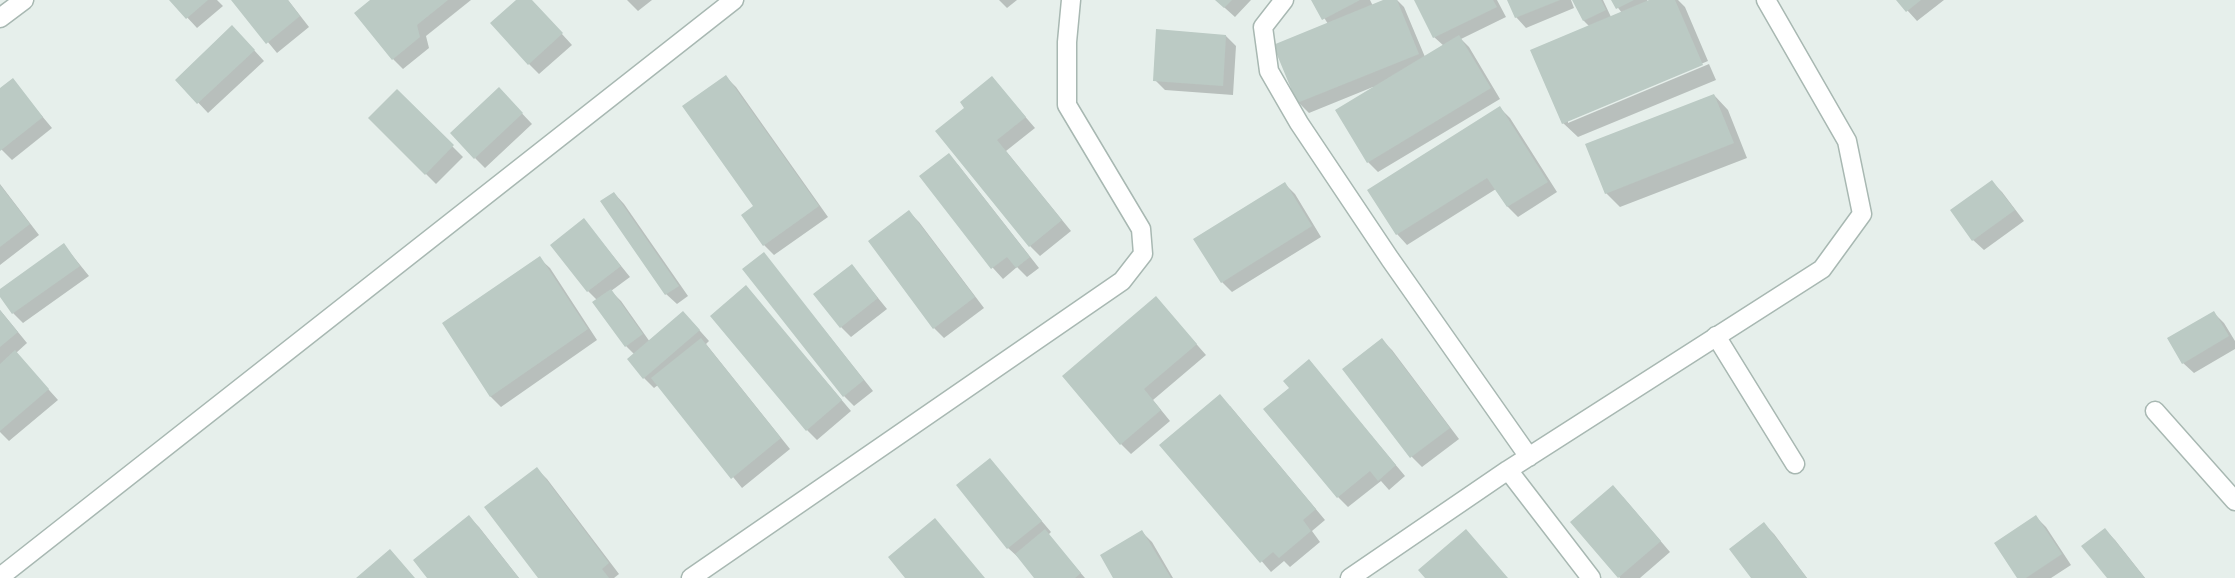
<!DOCTYPE html>
<html>
<head>
<meta charset="utf-8">
<style>
  body { margin:0 }
  canvas { display:block; background:#e6efeb }
</style>
</head>
<body>
<canvas width="2235" height="578"></canvas>
<script>
const g = document.querySelector('canvas').getContext('2d');
g.lineJoin = 'round';
function fillPath(path, color) {
  g.fillStyle = color;
  g.fill(path, 'evenodd');
}
function shape(rows) {
  const path = new Path2D();
  for (const r of rows) {
    path.moveTo(r[0], r[1]);
    for (let i = 2; i < r.length; i += 2) path.lineTo(r[i], r[i + 1]);
  }
  return path;
}
function strokePath(path, color, width, dash) {
  g.strokeStyle = color;
  g.lineWidth = width;
  g.lineCap = dash ? 'butt' : 'round';
  g.setLineDash(dash || []);
  g.stroke(path);
}
const shadow = shape([
  [171,0,217,0,223,6,197,28],
  [233,0,288,0,309,27,277,53],
  [372,0,471,0,426,36,429,48,403,69,393,59],
  [518,0,531,0,572,45,539,74,529,64],
  [627,0,652,0,638,11],
  [999,0,1017,0,1007,8],
  [1216,0,1251,0,1235,17],
  [1313,0,1370,0,1373,6,1387,0,1397,0,1404,7,1425,57,1444,46,1434,37,1416,0,1497,0,1506,17,1461,39,1469,47,1500,99,1378,172,1368,162,1373,87,1309,113,1299,103,1275,46,1328,24],
  [1509,0,1571,0,1574,8,1526,28,1516,17],
  [1574,0,1603,0,1611,17,1622,13,1612,0,1647,0,1648,2,1653,0,1678,0,1685,7,1708,61,1568,120,1568,123,1709,64,1716,80,1578,137,1563,123,1590,27,1584,21],
  [1898,0,1944,0,1917,21],
  [1226,36,1236,46,1233,95,1165,90,1155,80],
  [243,38,264,61,208,113,177,80],
  [726,77,736,87,828,217,774,255,764,245],
  [992,78,1035,128,1006,151,1071,231,1040,256,1030,246,966,108],
  [12,80,52,128,12,160,0,148,0,90],
  [499,89,532,124,485,168,475,158],
  [397,91,463,157,436,184,370,118],
  [1714,95,1728,110,1747,158,1620,207,1606,193],
  [1500,108,1510,118,1557,192,1518,217,1508,207,1496,189,1407,245,1397,234,1369,190],
  [949,155,959,166,1039,268,1027,277,1017,267,1003,279,993,268,921,177],
  [1992,182,2002,192,2024,221,1984,250,1973,240,1952,210],
  [0,184,39,235,0,265],
  [1285,184,1295,194,1321,237,1232,292,1222,282],
  [614,193,624,204,688,296,677,304,666,294,603,201],
  [909,212,919,222,984,308,944,338,934,328],
  [584,220,630,277,611,291,621,301,650,342,693,323,709,341,706,344,790,449,742,488,658,385,654,388,644,378,635,355,626,346,597,300,588,291],
  [64,245,89,276,23,323,13,313,0,295,0,291],
  [764,254,873,391,854,406,844,396],
  [539,258,550,268,597,340,501,407,491,397,444,323],
  [852,266,887,309,851,337,841,327],
  [746,287,851,411,817,440,807,430],
  [1156,298,1206,355,1153,400,1170,421,1131,454,1121,444],
  [0,310,27,343,16,353,58,400,9,441,0,432],
  [2214,313,2224,323,2235,341,2235,349,2194,373,2183,363],
  [1382,340,1392,350,1459,439,1422,467,1412,457],
  [1309,361,1405,476,1389,490,1381,481,1348,507,1338,497,1291,389],
  [1230,406,1325,520,1312,531,1320,542,1290,567,1284,561,1271,572,1162,445],
  [990,460,1051,532,1048,535,1085,578,1036,578,1019,558,1008,548,958,485],
  [537,469,547,479,619,574,614,578,540,578],
  [1623,497,1670,552,1640,578,1620,578,1572,522],
  [469,517,479,527,519,578,429,578],
  [2036,517,2046,527,2071,565,2051,578,2019,578],
  [1764,524,1774,534,1807,578,1753,578],
  [2105,530,2115,540,2145,578,2108,578],
  [1142,532,1152,542,1173,578,1115,578]
]);
const building = shape([
  [169,0,208,0,186,19],
  [231,0,288,0,300,16,266,44],
  [370,0,448,0,417,25,420,37,392,60,354,13],
  [516,0,532,0,563,33,528,65,490,23],
  [1215,0,1232,0,1224,8],
  [1311,0,1360,0,1322,20],
  [1383,0,1397,0,1419,54,1297,103,1273,45],
  [1414,0,1493,0,1497,7,1433,38],
  [1507,0,1560,0,1515,18],
  [1572,0,1601,0,1606,10,1583,21],
  [1611,0,1634,0,1616,9],
  [1649,0,1675,0,1703,65,1562,124,1530,50],
  [1896,0,1921,0,1906,12],
  [232,25,255,50,197,104,175,80],
  [1156,29,1226,35,1223,86,1153,81],
  [1459,35,1491,88,1367,163,1335,110],
  [726,75,819,206,763,246,741,215,753,206,682,106],
  [992,76,1026,117,997,140,1062,220,1029,247,935,131,964,108,960,102],
  [13,78,43,117,0,151,0,88],
  [499,87,523,113,474,159,450,133],
  [397,89,454,145,425,175,368,118],
  [1714,94,1734,143,1605,194,1585,144],
  [1500,106,1548,182,1507,207,1487,178,1396,235,1367,190],
  [949,153,1030,257,1016,268,1007,257,991,269,919,176],
  [1992,180,2015,210,1972,241,1950,210],
  [1285,182,1312,226,1221,283,1193,239],
  [0,185,30,224,0,247],
  [614,192,679,286,665,295,600,201],
  [909,210,975,297,933,329,868,241],
  [584,218,621,266,587,292,550,245],
  [64,243,80,266,12,314,0,297,0,289],
  [764,252,864,380,843,397,742,269],
  [540,256,588,329,490,397,442,323],
  [852,264,878,298,840,328,813,294],
  [746,285,842,400,806,431,710,316],
  [611,289,643,334,625,347,592,302],
  [1156,296,1197,344,1144,389,1161,410,1120,445,1062,376],
  [0,310,18,332,0,347],
  [683,311,700,330,643,379,627,359],
  [2214,311,2229,336,2182,364,2167,338],
  [701,338,781,438,731,479,651,378],
  [1382,338,1450,428,1410,458,1342,369],
  [15,350,49,389,0,431,0,364],
  [1309,359,1396,465,1378,481,1370,471,1337,498,1263,409,1289,388,1283,381],
  [1220,394,1316,509,1303,520,1311,531,1279,558,1273,552,1260,563,1159,445],
  [990,458,1042,521,1007,549,956,485],
  [537,467,609,563,602,569,609,578,538,578,484,507],
  [1613,485,1661,541,1618,578,1570,522],
  [469,515,519,578,427,578,413,560],
  [2036,515,2062,554,2026,578,2017,578,1994,543],
  [935,518,985,578,905,578,888,557],
  [1764,522,1807,578,1751,578,1729,549],
  [2105,528,2145,578,2107,578,2081,546],
  [1045,529,1081,573,1075,578,1034,578,1015,554],
  [1466,529,1508,578,1425,578,1418,570],
  [1142,530,1171,578,1113,578,1100,555],
  [390,549,415,578,356,578]
]);
const service = shape([
  [1716,336,1795,464],
  [2155,411,2235,501]
]);
const minor = shape([
  [1284,0,1263,27,1269,71,1299,123,1390,259,1529,457],
  [0,18,24,0],
  [1508,470,1591,578],
  [0,577,734,0],
  [691,578,1122,281,1143,254,1141,229,1067,105,1067,42,1071,0],
  [1350,578,1508,470,1822,269,1862,214,1847,141,1766,0]
]);
fillPath(shadow, '#0003');
fillPath(building, '#bbcac4');
strokePath(service, '#a8b8b2', 21);
strokePath(minor, '#a8b8b2', 21);
strokePath(service, '#fff', 18);
strokePath(minor, '#fff', 18);
</script>
</body>
</html>
